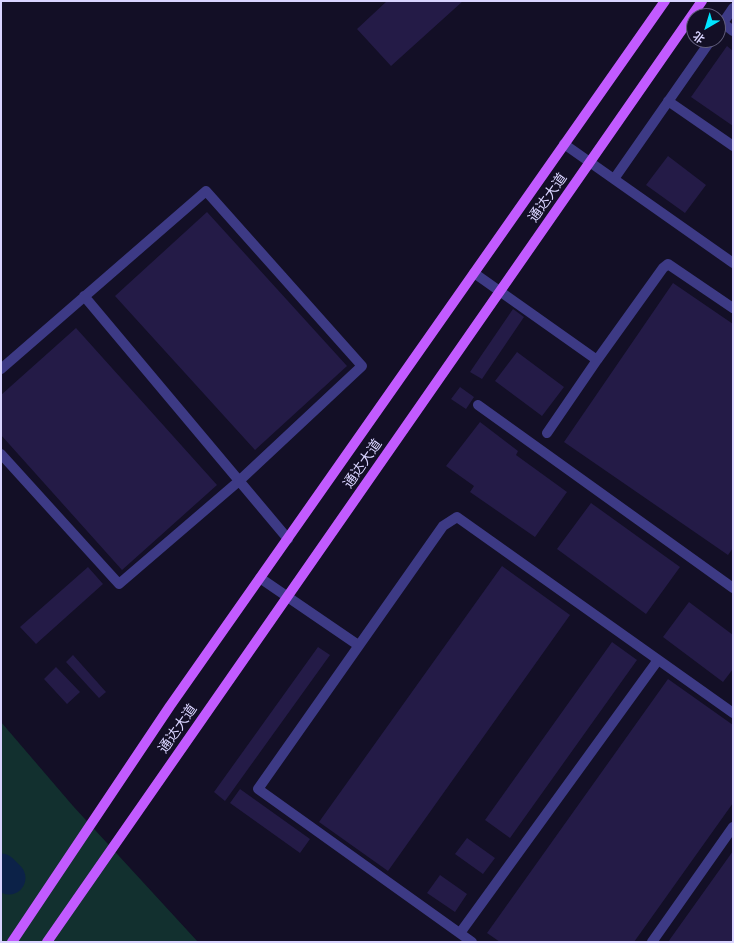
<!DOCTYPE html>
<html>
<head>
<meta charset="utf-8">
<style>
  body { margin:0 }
  #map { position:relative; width:734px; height:943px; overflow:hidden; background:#130f26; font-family:Rubik,"Noto Sans SC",sans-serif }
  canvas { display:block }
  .frame { position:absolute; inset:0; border:2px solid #d9d4ff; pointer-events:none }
  .north { position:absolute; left:686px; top:8px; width:40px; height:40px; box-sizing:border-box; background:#130f26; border:1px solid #625e7d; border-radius:50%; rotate:218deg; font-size:11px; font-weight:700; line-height:16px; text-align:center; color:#d9d4ff }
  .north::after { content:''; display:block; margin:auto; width:14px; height:18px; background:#00e5ff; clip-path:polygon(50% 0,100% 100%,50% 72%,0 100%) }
</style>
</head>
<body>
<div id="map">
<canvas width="734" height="943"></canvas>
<div class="frame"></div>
<div class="north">北</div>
</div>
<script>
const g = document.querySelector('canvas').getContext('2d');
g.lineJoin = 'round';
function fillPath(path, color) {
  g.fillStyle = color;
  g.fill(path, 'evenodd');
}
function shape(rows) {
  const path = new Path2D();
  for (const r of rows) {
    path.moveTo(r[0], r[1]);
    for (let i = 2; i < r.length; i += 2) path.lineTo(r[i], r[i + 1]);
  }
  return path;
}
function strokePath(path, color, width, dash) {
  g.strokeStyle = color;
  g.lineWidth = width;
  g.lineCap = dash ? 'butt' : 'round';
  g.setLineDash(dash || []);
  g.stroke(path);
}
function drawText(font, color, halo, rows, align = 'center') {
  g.font = font + ' Rubik,"Noto Sans SC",sans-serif';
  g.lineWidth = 3.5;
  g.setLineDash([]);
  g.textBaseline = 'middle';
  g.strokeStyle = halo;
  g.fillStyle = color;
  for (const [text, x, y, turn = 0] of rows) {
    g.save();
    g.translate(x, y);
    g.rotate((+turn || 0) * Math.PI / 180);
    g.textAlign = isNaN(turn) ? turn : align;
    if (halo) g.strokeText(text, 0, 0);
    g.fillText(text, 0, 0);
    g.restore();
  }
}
const green = shape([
  [1,722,73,806,198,942,1,942]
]);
const river = shape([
  [1,870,9,878]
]);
const building = shape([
  [387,1,463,1,391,66,357,29],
  [727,46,733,51,733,126,691,97],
  [668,156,706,185,685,213,646,185],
  [207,212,347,366,255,450,115,296],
  [673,283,733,324,733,548,728,555,564,442],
  [513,309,524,317,482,379,470,372],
  [76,328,217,485,122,570,1,435,1,395],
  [517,352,564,387,542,416,495,381],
  [460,387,474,397,466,409,451,399],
  [480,422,518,451,516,455,567,492,535,537,470,492,474,486,446,466],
  [591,503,680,567,646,614,557,549],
  [502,566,570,615,388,871,319,822],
  [88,567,103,584,36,644,20,627],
  [689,602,733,635,733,669,723,682,663,637],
  [612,642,637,660,510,838,485,820],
  [318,647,330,655,225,801,214,792],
  [73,655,106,692,99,698,66,662],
  [56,667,80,692,67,704,44,679],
  [668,679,733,725,733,803,634,942,500,942,487,933],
  [240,789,310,839,300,853,230,803],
  [467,838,495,858,483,874,455,854],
  [733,851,733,942,668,942],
  [440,875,467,894,455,912,427,893]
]);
const minor = shape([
  [723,23,733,31],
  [718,30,733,8],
  [668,101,733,146],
  [564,144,733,263],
  [614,179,711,40],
  [474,273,597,360,547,433],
  [84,296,288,539],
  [597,360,663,268,668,264,733,308],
  [1,369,206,191,362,366,239,481,119,584,1,454],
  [478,405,733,588],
  [260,578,358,645],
  [460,933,658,660],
  [472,942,258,789,443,526,457,517,733,713],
  [652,942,733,827]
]);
const major = shape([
  [12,942,170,706,665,1],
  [47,942,702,1]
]);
const streetNames = [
  ["通达大道",548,198,-55],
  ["通达大道",363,464,-55],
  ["通达大道",178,729,-55]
];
fillPath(green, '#12302f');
strokePath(river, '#0c2248', 33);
fillPath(building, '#241b47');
strokePath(minor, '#3d3a85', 10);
strokePath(major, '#c25bff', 10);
drawText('14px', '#d9d4ff', '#130f26', streetNames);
</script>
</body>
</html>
